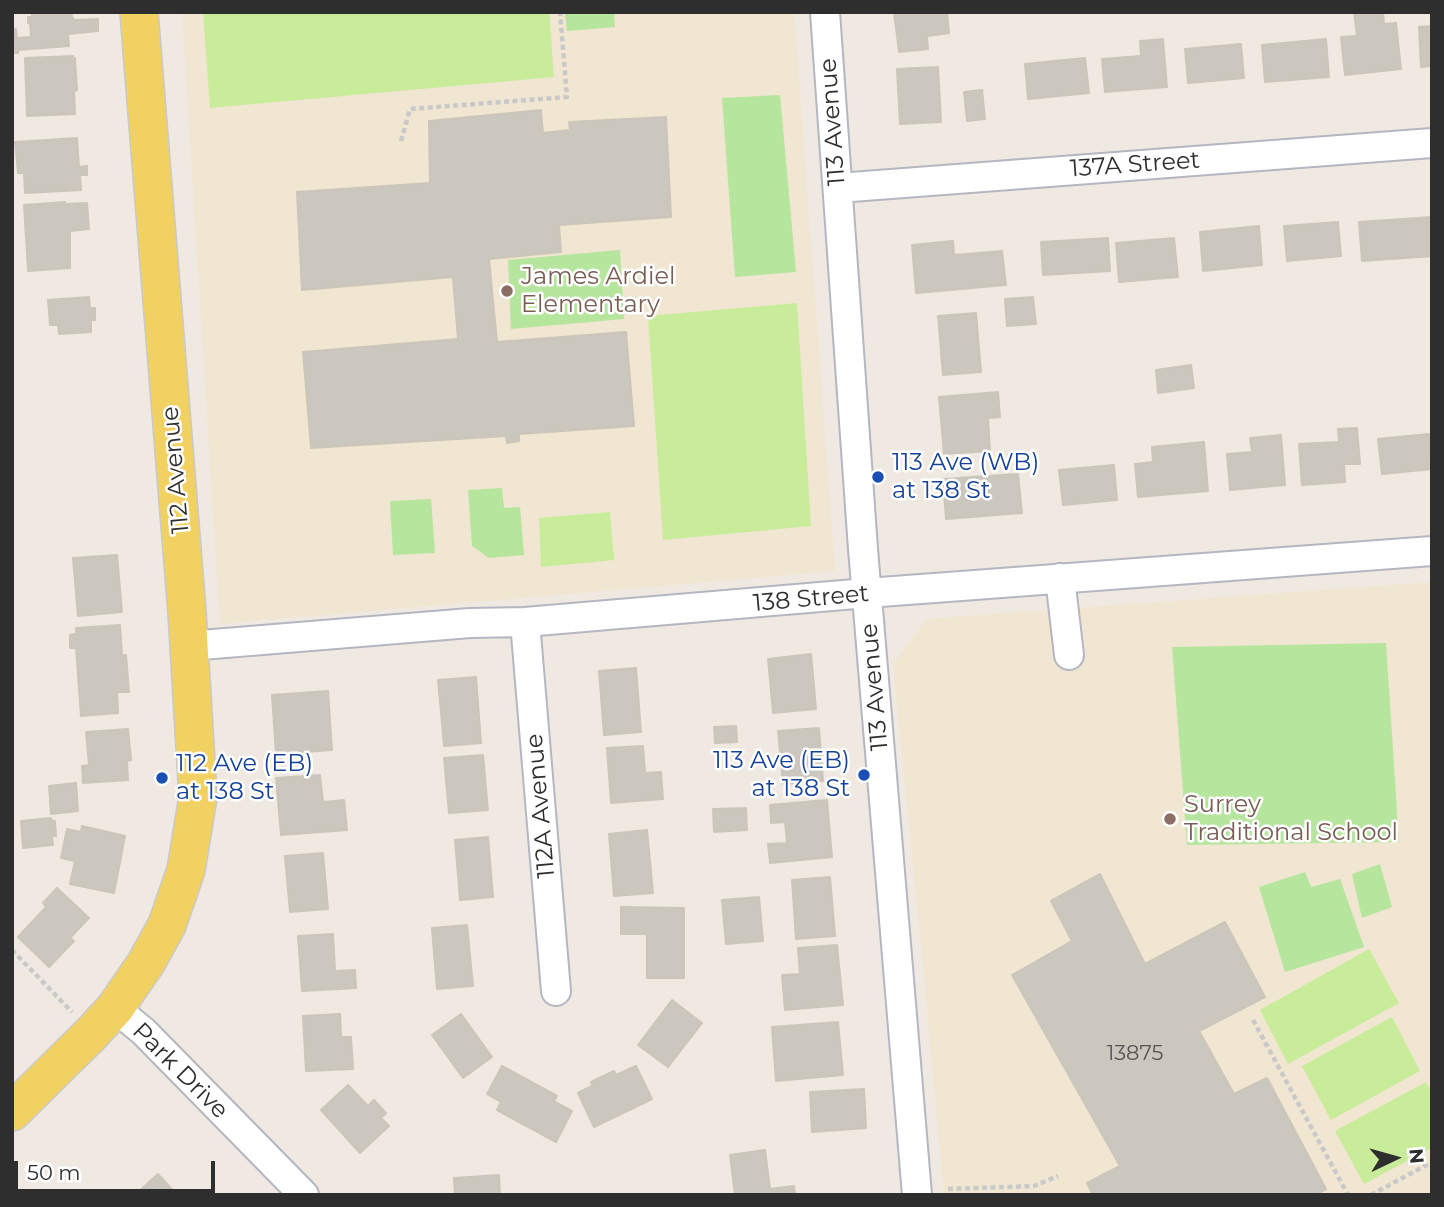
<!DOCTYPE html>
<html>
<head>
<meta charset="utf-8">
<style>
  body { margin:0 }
  #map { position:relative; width:1444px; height:1207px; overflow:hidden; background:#efe9e1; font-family:Montserrat,sans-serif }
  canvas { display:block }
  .frame { position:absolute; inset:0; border:14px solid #2e2e2e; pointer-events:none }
  .north { position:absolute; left:1360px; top:1123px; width:70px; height:70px; -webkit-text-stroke:5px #fff; paint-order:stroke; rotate:85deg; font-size:19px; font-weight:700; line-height:28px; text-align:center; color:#2e2e2e }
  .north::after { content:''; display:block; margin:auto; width:24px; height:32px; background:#2e2e2e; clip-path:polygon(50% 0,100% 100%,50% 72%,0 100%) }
  .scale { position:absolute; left:14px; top:1161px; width:201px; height:32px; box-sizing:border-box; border:4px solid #2e2e2e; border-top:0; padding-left:9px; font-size:21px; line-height:24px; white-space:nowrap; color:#2e2e2e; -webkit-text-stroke:5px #fff; paint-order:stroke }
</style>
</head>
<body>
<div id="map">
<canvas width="1444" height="1207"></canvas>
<div class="frame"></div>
<div class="north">N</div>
<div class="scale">50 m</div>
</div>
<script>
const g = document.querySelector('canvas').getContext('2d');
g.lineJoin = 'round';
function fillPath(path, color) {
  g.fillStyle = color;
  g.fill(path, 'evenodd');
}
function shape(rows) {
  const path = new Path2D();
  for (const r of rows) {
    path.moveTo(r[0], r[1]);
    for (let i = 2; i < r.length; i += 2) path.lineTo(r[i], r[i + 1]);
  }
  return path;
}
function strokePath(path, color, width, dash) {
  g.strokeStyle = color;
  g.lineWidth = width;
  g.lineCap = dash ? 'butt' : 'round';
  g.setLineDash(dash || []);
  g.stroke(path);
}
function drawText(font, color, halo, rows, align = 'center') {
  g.font = font + ' Montserrat,sans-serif';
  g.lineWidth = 5;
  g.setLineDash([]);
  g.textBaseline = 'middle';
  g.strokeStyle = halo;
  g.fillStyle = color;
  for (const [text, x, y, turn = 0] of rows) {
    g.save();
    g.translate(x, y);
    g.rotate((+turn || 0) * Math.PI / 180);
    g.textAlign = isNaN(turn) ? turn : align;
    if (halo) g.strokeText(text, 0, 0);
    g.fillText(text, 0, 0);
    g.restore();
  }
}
const education = shape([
  [182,12,794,12,835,571,220,624],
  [1432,582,1432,1195,944,1195,924,975,893,664,927,619]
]);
const green = shape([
  [565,12,614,12,615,27,567,31],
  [780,95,796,272,735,277,722,98],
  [620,250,624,319,511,329,508,260],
  [502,488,504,508,520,507,524,555,489,558,472,546,468,490],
  [431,499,435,553,393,555,390,501],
  [1386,643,1399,842,1187,845,1172,647],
  [1380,864,1392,907,1362,918,1352,874],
  [1305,872,1311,887,1340,879,1364,947,1285,972,1259,887]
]);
const pitch = shape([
  [203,12,549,12,554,77,210,108],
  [797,303,811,526,663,540,648,316],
  [610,512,614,560,541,567,539,518],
  [1369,949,1399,1003,1288,1064,1260,1010],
  [1392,1017,1420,1071,1331,1120,1302,1066],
  [1426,1082,1432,1093,1432,1148,1364,1184,1335,1131]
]);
const building = shape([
  [32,12,71,12,72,18,73,18,74,20,98,19,98,31,68,34,69,46,18,50,18,53,12,53,12,29,16,29,17,38,31,37,30,23,28,23,28,17,32,17,32,12],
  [894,12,947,12,949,33,927,36,928,49,899,52,894,12],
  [1354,12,1383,12,1384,24,1396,23,1401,69,1345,75,1341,37,1357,36,1354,12],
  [1432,26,1432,66,1421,67,1419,27,1432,26],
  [1163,39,1167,87,1105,92,1102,59,1141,56,1140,41,1163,39],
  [1326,39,1329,77,1265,82,1262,45,1326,39],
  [1241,44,1244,78,1188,83,1185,49,1241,44],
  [73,56,73,58,75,58,77,90,74,91,75,114,27,116,25,58,73,56],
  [1085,58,1089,93,1028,99,1025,64,1085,58],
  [938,67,941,122,900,124,897,69,938,67],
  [982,90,985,119,967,121,964,92,982,90],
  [541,110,543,133,570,130,569,122,666,117,671,217,559,225,561,252,489,259,497,342,626,332,634,426,519,434,519,441,507,443,506,436,311,448,303,352,458,339,453,277,302,290,297,192,430,183,429,121,541,110],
  [77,138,79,167,87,166,87,175,80,175,81,190,25,193,24,173,18,173,15,142,77,138],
  [65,202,65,204,87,203,89,229,70,231,70,268,28,271,24,205,65,202],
  [1432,217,1432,256,1362,261,1359,222,1432,217],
  [1338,222,1341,256,1287,261,1284,226,1338,222],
  [1259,226,1262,265,1203,271,1200,232,1259,226],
  [1108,238,1110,271,1043,275,1041,242,1108,238],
  [1174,238,1178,277,1119,282,1116,243,1174,238],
  [953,241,954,255,1002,251,1006,285,916,293,912,245,953,241],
  [89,297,90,308,95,308,95,320,91,320,91,332,59,334,58,325,50,325,48,300,89,297],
  [1033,297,1036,324,1007,326,1005,299,1033,297],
  [976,313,981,372,943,375,938,316,976,313],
  [1191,365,1194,388,1158,393,1156,370,1191,365],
  [998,392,1000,417,988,418,990,451,944,454,939,397,998,392],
  [1357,428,1360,464,1344,464,1345,482,1302,485,1299,444,1339,442,1338,429,1357,428],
  [1429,434,1432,469,1382,474,1378,439,1429,434],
  [1281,435,1285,485,1230,490,1227,454,1252,452,1250,438,1281,435],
  [1204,442,1208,491,1138,497,1135,464,1153,462,1152,447,1204,442],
  [1114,465,1117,500,1063,505,1059,470,1114,465],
  [1018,474,1022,513,946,519,943,479,1018,474],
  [117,555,122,612,78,616,73,558,117,555],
  [120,625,122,655,126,655,129,692,117,692,118,713,81,716,76,648,70,648,70,635,76,634,76,628,120,625],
  [811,654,816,709,773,713,768,659,811,654],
  [636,668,641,732,604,735,599,671,636,668],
  [476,677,481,743,444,746,438,680,476,677],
  [328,691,332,750,276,754,272,695,328,691],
  [736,726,737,742,715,743,714,727,736,726],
  [819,728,823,781,783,784,778,731,819,728],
  [128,729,131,760,127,761,128,780,83,783,82,766,89,765,86,732,128,729],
  [643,746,645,773,661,772,663,799,611,803,607,748,643,746],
  [483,755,488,810,449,813,444,758,483,755],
  [320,775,323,802,344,800,347,830,281,835,276,778,320,775],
  [76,783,78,811,51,814,49,786,76,783],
  [827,800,832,857,770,863,768,844,787,843,785,822,771,823,770,805,827,800],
  [746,808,747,830,714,832,713,809,746,808],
  [51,818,52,821,55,821,56,836,52,836,53,845,23,848,21,821,51,818],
  [82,826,125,836,114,893,70,884,75,861,61,858,67,829,81,832,82,826],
  [647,830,653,893,614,896,609,834,647,830],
  [488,837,493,897,460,900,455,840,488,837],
  [323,853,328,909,290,912,285,856,323,853],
  [1100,874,1145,964,1225,922,1265,997,1199,1031,1234,1094,1267,1078,1326,1189,1315,1195,1093,1195,1087,1183,1120,1166,1012,975,1072,941,1051,901,1100,874],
  [830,877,835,936,796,939,792,880,830,877],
  [57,888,89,918,70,938,74,941,49,967,18,937,46,907,43,903,57,888],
  [759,897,763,941,726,944,722,900,759,897],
  [621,907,684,908,684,978,647,978,647,934,621,934,621,907],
  [467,925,473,986,437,989,432,928,467,925],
  [333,934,335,971,355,970,356,988,302,991,298,936,333,934],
  [837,945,843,1005,785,1010,782,975,800,974,798,948,837,945],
  [672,1000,702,1023,668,1067,638,1045,672,1000],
  [340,1014,341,1037,351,1037,353,1069,306,1071,303,1016,340,1014],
  [461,1014,492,1057,463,1078,432,1035,461,1014],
  [838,1022,843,1075,776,1081,772,1027,838,1022],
  [502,1066,557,1096,554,1101,572,1111,556,1142,497,1110,501,1102,487,1094,502,1066],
  [636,1066,652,1099,594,1127,578,1093,592,1086,591,1082,614,1071,616,1075,636,1066],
  [348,1085,368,1106,374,1100,386,1113,381,1118,389,1126,360,1153,321,1110,348,1085],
  [864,1089,866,1128,812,1132,810,1092,864,1089],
  [765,1150,770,1189,794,1186,795,1195,735,1195,730,1155,765,1150],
  [158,1174,177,1195,135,1195,158,1174],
  [499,1175,500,1195,455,1195,454,1178,499,1175]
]);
const path = shape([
  [401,141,410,109,567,97,560,12],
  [12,950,72,1012],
  [1253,1020,1348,1195],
  [948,1189,1034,1186,1058,1176],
  [1371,1195,1432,1162]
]);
const minor = shape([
  [825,12,863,549,917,1195],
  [838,188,1432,143],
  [1060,578,1069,655],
  [525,622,556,991],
  [189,646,470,623,525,622,867,593,1432,551],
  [115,1008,144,1032,304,1195]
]);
const major = shape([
  [12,1112,92,1033,115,1008,146,963,167,925,186,870,198,797,187,612,139,12]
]);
const markers = [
  [507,291,7,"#8d6e63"],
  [878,477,7,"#1a4fb4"],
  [864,775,7,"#1a4fb4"],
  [162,778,7,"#1a4fb4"],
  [1170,819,7,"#8d6e63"]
];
const numberNames = [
  ["13875",1135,1054]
];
const streetNames = [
  ["113 Avenue",833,122,-94],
  ["137A Street",1135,165,-4],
  ["112 Avenue",176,470,-95],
  ["138 Street",811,599,-5],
  ["113 Avenue",875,687,-95],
  ["112A Avenue",541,806,-95],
  ["Park Drive",180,1071,45]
];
const educationNames = [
  ["James Ardiel",521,277],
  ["Elementary",521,305],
  ["Surrey",1184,805],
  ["Traditional School",1184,833]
];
const transitNames = [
  ["113 Ave (WB)",892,463],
  ["at 138 St",892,491],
  ["113 Ave (EB)",850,761,"right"],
  ["at 138 St",850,789,"right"],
  ["112 Ave (EB)",176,764],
  ["at 138 St",176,792]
];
fillPath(education, '#f0e6d1');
fillPath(green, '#b6e59e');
fillPath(pitch, '#c9ec9a');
fillPath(building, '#cbc7bf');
strokePath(building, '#cbc5ba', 2);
strokePath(minor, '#b4b7c1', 32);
strokePath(major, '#c9c9c9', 40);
strokePath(path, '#c9c9c9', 4.5, [5, 3.5]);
strokePath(minor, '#fff', 28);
strokePath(major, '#f2d163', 37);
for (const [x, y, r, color] of markers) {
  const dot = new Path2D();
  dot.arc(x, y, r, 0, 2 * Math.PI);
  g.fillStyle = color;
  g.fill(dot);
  strokePath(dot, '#fff', 2.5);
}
drawText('21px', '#555452', null, numberNames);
drawText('24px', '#2e2e2e', '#fff', streetNames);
drawText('24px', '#785e54', '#fff', educationNames, 'left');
drawText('24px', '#164399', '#fff', transitNames, 'left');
</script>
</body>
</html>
